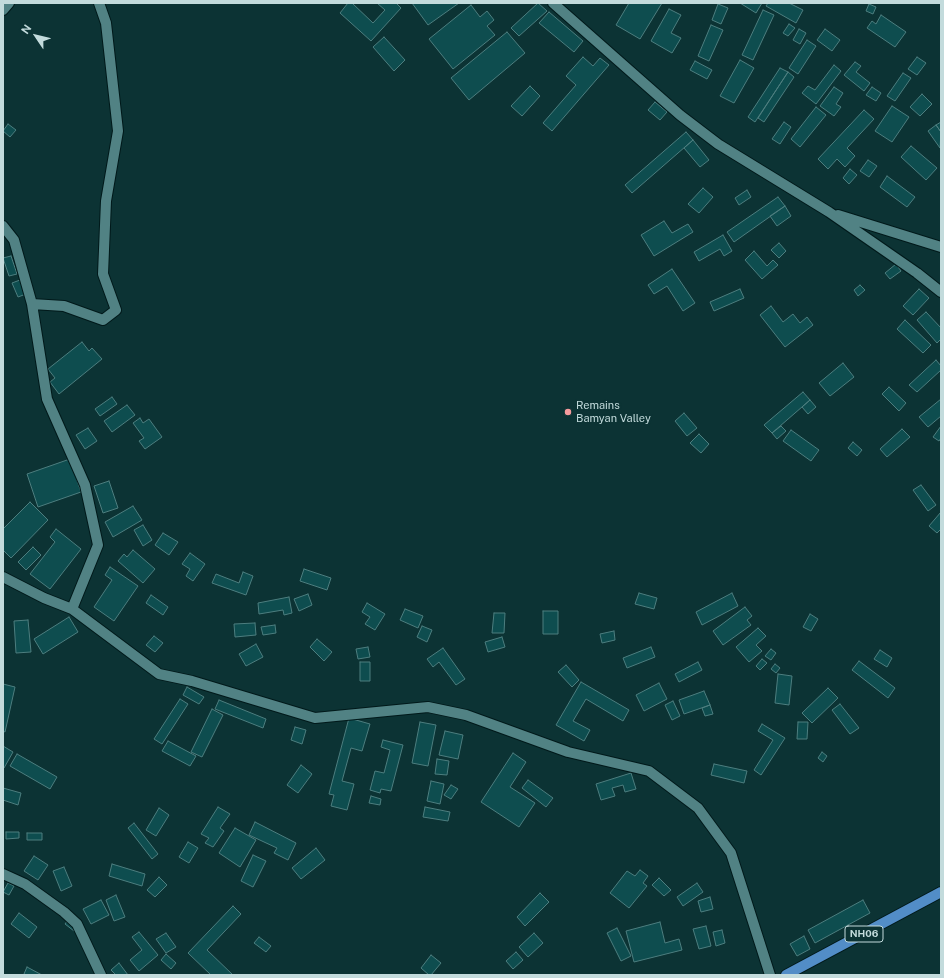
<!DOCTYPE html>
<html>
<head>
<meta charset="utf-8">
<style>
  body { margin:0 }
  #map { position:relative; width:944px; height:978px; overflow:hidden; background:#0c3334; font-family:"Public Sans",sans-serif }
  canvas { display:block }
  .frame { position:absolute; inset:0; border:4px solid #c3dbdc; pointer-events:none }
  .north { position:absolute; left:16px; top:16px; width:40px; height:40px; -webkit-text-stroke:3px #0c3334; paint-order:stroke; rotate:305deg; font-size:11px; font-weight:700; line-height:16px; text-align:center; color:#c3dbdc }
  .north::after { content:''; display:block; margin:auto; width:14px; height:18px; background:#c3dbdc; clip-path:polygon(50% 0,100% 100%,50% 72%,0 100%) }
</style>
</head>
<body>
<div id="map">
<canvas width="944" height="978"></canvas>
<div class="frame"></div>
<div class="north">N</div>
</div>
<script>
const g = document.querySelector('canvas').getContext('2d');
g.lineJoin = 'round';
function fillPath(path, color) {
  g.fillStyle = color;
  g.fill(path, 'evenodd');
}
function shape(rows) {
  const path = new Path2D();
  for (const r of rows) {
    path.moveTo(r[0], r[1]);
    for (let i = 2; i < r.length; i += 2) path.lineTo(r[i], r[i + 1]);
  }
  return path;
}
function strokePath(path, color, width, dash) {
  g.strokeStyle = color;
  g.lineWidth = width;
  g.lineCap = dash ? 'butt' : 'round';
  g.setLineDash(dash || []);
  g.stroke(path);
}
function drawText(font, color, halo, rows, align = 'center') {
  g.font = font + ' "Public Sans",sans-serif';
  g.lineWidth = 4;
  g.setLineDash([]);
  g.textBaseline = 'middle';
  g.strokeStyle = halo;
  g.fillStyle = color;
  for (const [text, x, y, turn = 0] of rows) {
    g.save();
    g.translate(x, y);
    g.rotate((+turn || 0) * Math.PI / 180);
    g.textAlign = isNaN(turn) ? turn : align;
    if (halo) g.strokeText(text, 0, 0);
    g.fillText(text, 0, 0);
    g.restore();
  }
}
const building = shape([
  [348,3,352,3,373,23,385,10,377,3,396,3,401,8,371,41,340,13,348,3],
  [412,3,459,3,428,25,412,3],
  [538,3,547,11,519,36,511,28,538,3],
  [629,3,662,3,640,39,616,25,629,3],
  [740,3,762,3,756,13,740,3],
  [768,3,789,3,803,10,796,23,766,6,768,3],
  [718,4,728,8,721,24,712,20,718,4],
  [869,4,876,7,873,14,866,11,869,4],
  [471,5,480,17,487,11,494,20,487,26,495,35,453,69,429,39,471,5],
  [669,9,681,15,671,33,681,38,672,53,651,41,669,9],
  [763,10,774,15,753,60,742,55,763,10],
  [549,12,583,41,574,52,539,23,549,12],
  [881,15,906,32,895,47,867,28,872,21,876,24,881,15],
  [789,24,795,28,788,36,783,33,789,24],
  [711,25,723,30,709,61,698,56,711,25],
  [799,29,806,33,800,44,793,40,799,29],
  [825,29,840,40,832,51,817,40,825,29],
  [507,32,525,53,469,100,451,78,507,32],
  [384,37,405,60,394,71,373,47,384,37],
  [807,40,816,46,798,74,789,68,807,40],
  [583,57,593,66,600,58,609,65,552,131,543,123,576,85,566,76,583,57],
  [917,57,926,63,917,75,908,69,917,57],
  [740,60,754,68,734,103,720,96,740,60],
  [695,61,712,70,707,79,690,70,695,61],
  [855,62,861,66,856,72,870,83,864,91,844,75,855,62],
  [834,65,841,71,816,104,802,93,808,86,815,90,834,65],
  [780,68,788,72,755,122,748,117,780,68],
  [788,72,794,77,764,122,758,118,788,72],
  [903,73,911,78,895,101,887,96,903,73],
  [530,86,540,96,522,116,511,106,530,86],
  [834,87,843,93,836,104,841,107,834,116,820,106,834,87],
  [872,87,881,93,876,101,866,95,872,87],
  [922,94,932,104,920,116,910,107,922,94],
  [655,102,667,112,660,120,648,110,655,102],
  [892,106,909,117,892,142,875,131,892,106],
  [816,107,826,115,800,147,791,139,816,107],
  [864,110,874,119,847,148,855,156,845,167,837,159,828,169,818,159,864,110],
  [784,122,791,127,780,144,772,139,784,122],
  [941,122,941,132,936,125,941,122],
  [8,124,16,130,10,137,3,131,8,124],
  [936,125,941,132,940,148,928,131,936,125],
  [686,132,693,140,632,193,625,185,686,132],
  [693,140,709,160,700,167,684,148,693,140],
  [911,146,937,168,926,180,901,157,911,146],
  [868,160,877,166,869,177,860,171,868,160],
  [850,169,857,175,849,184,843,178,850,169],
  [887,176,915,197,907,207,880,187,887,176],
  [703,188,713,197,699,213,688,204,703,188],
  [747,190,751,197,739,205,735,198,747,190],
  [778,197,785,206,734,242,727,232,778,197],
  [785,206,791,216,777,226,770,216,785,206],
  [664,221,672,233,688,224,693,232,654,256,641,235,664,221],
  [723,235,732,251,724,256,720,249,699,261,694,252,723,235],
  [779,243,786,251,779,258,771,250,779,243],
  [754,251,767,266,773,260,778,265,762,279,745,260,754,251],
  [11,256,17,274,9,276,3,258,11,256],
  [896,264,901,271,890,279,885,273,896,264],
  [672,269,695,303,683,311,667,286,654,294,648,285,672,269],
  [20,280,26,294,18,297,12,283,20,280],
  [860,285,865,290,858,296,854,290,860,285],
  [740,289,744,298,714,311,710,302,740,289],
  [919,289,929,298,913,315,903,306,919,289],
  [771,306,783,322,793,314,800,323,807,317,813,325,785,347,760,315,771,306],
  [926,312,941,328,941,339,937,343,917,320,926,312],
  [905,320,931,345,923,353,897,329,905,320],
  [82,342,89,351,92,348,102,359,59,394,50,382,55,378,48,369,82,342],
  [936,360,941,366,941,370,917,392,909,385,936,360],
  [843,363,854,377,830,396,819,383,843,363],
  [889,387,906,403,899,411,882,394,889,387],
  [803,392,810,400,772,433,764,425,803,392],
  [112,397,117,404,100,416,95,409,112,397],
  [941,399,941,416,928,427,919,417,941,399],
  [810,400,816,407,808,414,802,407,810,400],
  [127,405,135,415,112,432,104,421,127,405],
  [684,413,697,428,687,436,675,421,684,413],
  [140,418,143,423,149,419,162,437,145,449,139,441,144,438,133,423,140,418],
  [781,426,786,431,777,439,772,433,781,426],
  [941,426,941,438,939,441,933,437,941,426],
  [88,428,97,441,85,449,76,435,88,428],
  [902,429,910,437,887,457,880,449,902,429],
  [791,430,819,450,811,461,783,441,791,430],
  [699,434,709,444,701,453,690,443,699,434],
  [853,442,862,450,857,456,848,448,853,442],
  [70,459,81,492,38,507,27,474,70,459],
  [109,481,118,508,103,513,94,486,109,481],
  [921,485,936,505,928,511,913,490,921,485],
  [30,502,48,520,11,558,3,550,3,529,30,502],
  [133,506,142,520,113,537,105,522,133,506],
  [941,512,941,529,937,533,929,526,941,512],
  [143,525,152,540,143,546,134,530,143,525],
  [56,529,81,549,50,589,30,574,55,542,50,537,56,529],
  [163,533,178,542,169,555,155,545,163,533],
  [33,547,41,555,26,570,18,562,33,547],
  [133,550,155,569,143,583,118,561,124,554,127,557,133,550],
  [190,553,205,564,193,581,186,576,190,569,182,564,190,553],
  [110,567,138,586,114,621,94,607,112,580,105,575,110,567],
  [304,569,331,578,327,590,300,581,304,569],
  [243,572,253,576,246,595,212,583,216,574,239,583,243,572],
  [639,593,657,598,654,609,635,604,639,593],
  [732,593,738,606,702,625,696,612,732,593],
  [308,594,312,605,299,611,294,599,308,594],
  [151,595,168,607,163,615,146,603,151,595],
  [289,597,292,613,284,615,283,610,259,614,258,603,289,597],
  [367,603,385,614,375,630,365,624,370,617,362,612,367,603],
  [745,607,752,616,747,620,751,625,723,645,713,631,745,607],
  [405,609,423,616,418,628,400,620,405,609],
  [543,611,558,611,558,634,543,634,543,611],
  [494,613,505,613,504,633,492,633,494,613],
  [810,614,818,619,811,631,803,627,810,614],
  [69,617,78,632,43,654,34,639,69,617],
  [28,620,31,652,16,653,14,621,28,620],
  [255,623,256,635,235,637,234,624,255,623],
  [275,625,276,633,263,635,261,627,275,625],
  [422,626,432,630,427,642,417,637,422,626],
  [758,628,766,636,756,645,762,651,749,662,736,647,758,628],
  [614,631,615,640,602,643,600,634,614,631],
  [154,636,163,643,155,652,146,645,154,636],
  [502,637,505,647,488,652,485,642,502,637],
  [317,639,332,652,324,661,310,647,317,639],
  [256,644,263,657,246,666,239,654,256,644],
  [368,647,370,657,358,659,356,649,368,647],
  [651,647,655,657,627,668,623,658,651,647],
  [443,648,465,679,456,685,439,662,433,667,427,659,443,648],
  [771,649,776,653,771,660,765,656,771,649],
  [880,650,892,658,887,667,874,659,880,650],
  [762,659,767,663,760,670,756,666,762,659],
  [859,661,895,688,888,698,852,670,859,661],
  [360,662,370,662,370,681,360,681,360,662],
  [698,662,702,670,679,682,675,674,698,662],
  [775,664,780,668,776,673,771,669,775,664],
  [566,665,579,680,572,687,558,672,566,665],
  [778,674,792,676,789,705,775,703,778,674],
  [581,682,629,710,623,721,586,699,573,721,590,730,584,741,556,725,581,682],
  [659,683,667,699,644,711,636,695,659,683],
  [3,684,15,687,5,732,3,731,3,684],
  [187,687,204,697,199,704,183,695,187,687],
  [828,688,838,698,812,723,802,713,828,688],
  [704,691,710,705,684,714,679,700,704,691],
  [180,699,188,704,162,744,154,739,180,699],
  [219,700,266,719,263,728,215,709,219,700],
  [673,701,680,716,672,720,665,705,673,701],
  [840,704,859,728,850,734,832,710,840,704],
  [710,705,713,714,705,716,702,708,710,705],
  [212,709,223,715,202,757,191,752,212,709],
  [349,718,370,724,362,751,351,748,342,781,354,784,347,810,331,806,334,795,329,794,349,718],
  [420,722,436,725,428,766,412,763,420,722],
  [798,722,808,722,807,739,797,739,798,722],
  [762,724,785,738,761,775,754,770,773,740,758,731,762,724],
  [295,727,306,730,302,744,291,740,295,727],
  [445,731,463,735,458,759,439,755,445,731],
  [383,740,403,745,391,791,381,789,380,793,370,790,375,771,384,773,390,750,381,747,383,740],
  [168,741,196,756,190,766,162,751,168,741],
  [3,746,13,752,4,768,3,767,3,746],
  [822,752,827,756,823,762,818,758,822,752],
  [513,753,526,762,510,787,535,803,519,827,481,802,513,753],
  [17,754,57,777,50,789,10,766,17,754],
  [437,759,449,761,447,775,435,774,437,759],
  [714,764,747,771,744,783,711,775,714,764],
  [301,765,312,774,298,793,287,785,301,765],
  [631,773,636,789,625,792,623,785,612,788,615,796,601,800,596,784,631,773],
  [528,780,553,798,546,807,522,788,528,780],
  [431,781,444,784,440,804,427,801,431,781],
  [451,785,458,789,451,799,444,795,451,785],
  [3,788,21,793,18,805,3,800,3,788],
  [371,796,381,799,380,805,369,803,371,796],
  [218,807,230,814,220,828,224,831,213,847,205,843,209,838,201,834,218,807],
  [425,807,450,812,448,821,423,817,425,807],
  [159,808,169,815,156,836,146,830,159,808],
  [255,822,296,843,288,860,274,853,277,848,249,835,255,822],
  [134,823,158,854,152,859,128,828,134,823],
  [235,828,256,840,240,867,219,853,235,828],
  [6,832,19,832,19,838,6,839,6,832],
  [27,833,42,833,42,840,27,840,27,833],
  [188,842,198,848,189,863,179,857,188,842],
  [316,848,325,860,301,879,292,868,316,848],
  [253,855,266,861,253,887,241,881,253,855],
  [34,856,48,865,38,880,24,871,34,856],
  [112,864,145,874,142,886,109,876,112,864],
  [64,867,72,886,61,891,53,871,64,867],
  [640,870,648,876,643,883,647,886,629,908,610,893,627,871,635,876,640,870],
  [159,877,167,885,155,897,147,890,159,877],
  [659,878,671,890,664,896,652,885,659,878],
  [8,883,14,886,9,895,3,892,8,883],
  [697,883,703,892,683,906,677,897,697,883],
  [540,893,549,902,525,926,517,917,540,893],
  [116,895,125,917,114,921,106,900,116,895],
  [710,897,713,909,701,912,698,901,710,897],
  [101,900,109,915,91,924,83,909,101,900],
  [863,900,870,913,815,943,808,930,863,900],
  [233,906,241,914,207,950,233,975,211,975,188,953,233,906],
  [19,913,37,927,29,938,11,924,19,913],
  [68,920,77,927,74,931,65,924,68,920],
  [660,922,665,943,679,939,682,950,634,962,626,931,660,922],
  [706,926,711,946,699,949,693,929,706,926],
  [617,928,631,956,621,961,607,933,617,928],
  [722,930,725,943,716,946,713,932,722,930],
  [139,932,158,955,139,971,130,960,142,950,132,937,139,932],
  [166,933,176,947,166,953,156,939,166,933],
  [534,933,543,943,528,957,519,947,534,933],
  [804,936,810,949,797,956,790,944,804,936],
  [259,937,271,946,266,952,254,943,259,937],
  [516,952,523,960,513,969,506,961,516,952],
  [166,954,176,963,171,969,161,960,166,954],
  [431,955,441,963,431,975,429,975,421,968,431,955],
  [119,963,128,975,116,975,111,970,119,963],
  [27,967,42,975,27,975,24,974,27,967]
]);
const minor = shape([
  [553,3,680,115,718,144,829,212,917,273,941,292],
  [3,10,9,3],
  [838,215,941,247],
  [3,226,14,240,32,304,47,399,85,485,98,545,72,609],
  [32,304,64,306,103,320,116,310,103,274,106,201,118,131,106,23,99,3],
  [3,577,44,598,72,609,159,674,192,681,315,718,428,707,466,715,568,752,649,771,698,808,731,853,770,975],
  [3,874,25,884,64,912,77,924,101,975]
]);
const major = shape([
  [786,975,941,892]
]);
const markers = [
  [568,412,4,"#f59b9d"]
];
const shields = [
  [864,934,38]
];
const shieldNames = [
  ["NH06",864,934]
];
const poiNames = [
  ["Remains",576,406],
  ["Bamyan Valley",576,419]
];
fillPath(building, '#0e4d4f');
strokePath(building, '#4d7e7f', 1);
strokePath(minor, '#01191a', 12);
strokePath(major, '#01191a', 12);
strokePath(minor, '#518284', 10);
strokePath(major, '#528dc7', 10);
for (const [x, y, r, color] of markers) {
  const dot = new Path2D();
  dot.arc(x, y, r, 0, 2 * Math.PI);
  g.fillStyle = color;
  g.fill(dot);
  strokePath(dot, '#0c3334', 1.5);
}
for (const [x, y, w] of shields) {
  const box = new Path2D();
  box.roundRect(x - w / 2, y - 8, w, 16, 3);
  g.fillStyle = '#0c3334';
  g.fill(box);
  strokePath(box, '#c3dbdc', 1);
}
drawText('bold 10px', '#c3dbdc', null, shieldNames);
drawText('11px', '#c3dbdc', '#0c3334', poiNames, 'left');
</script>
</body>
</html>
